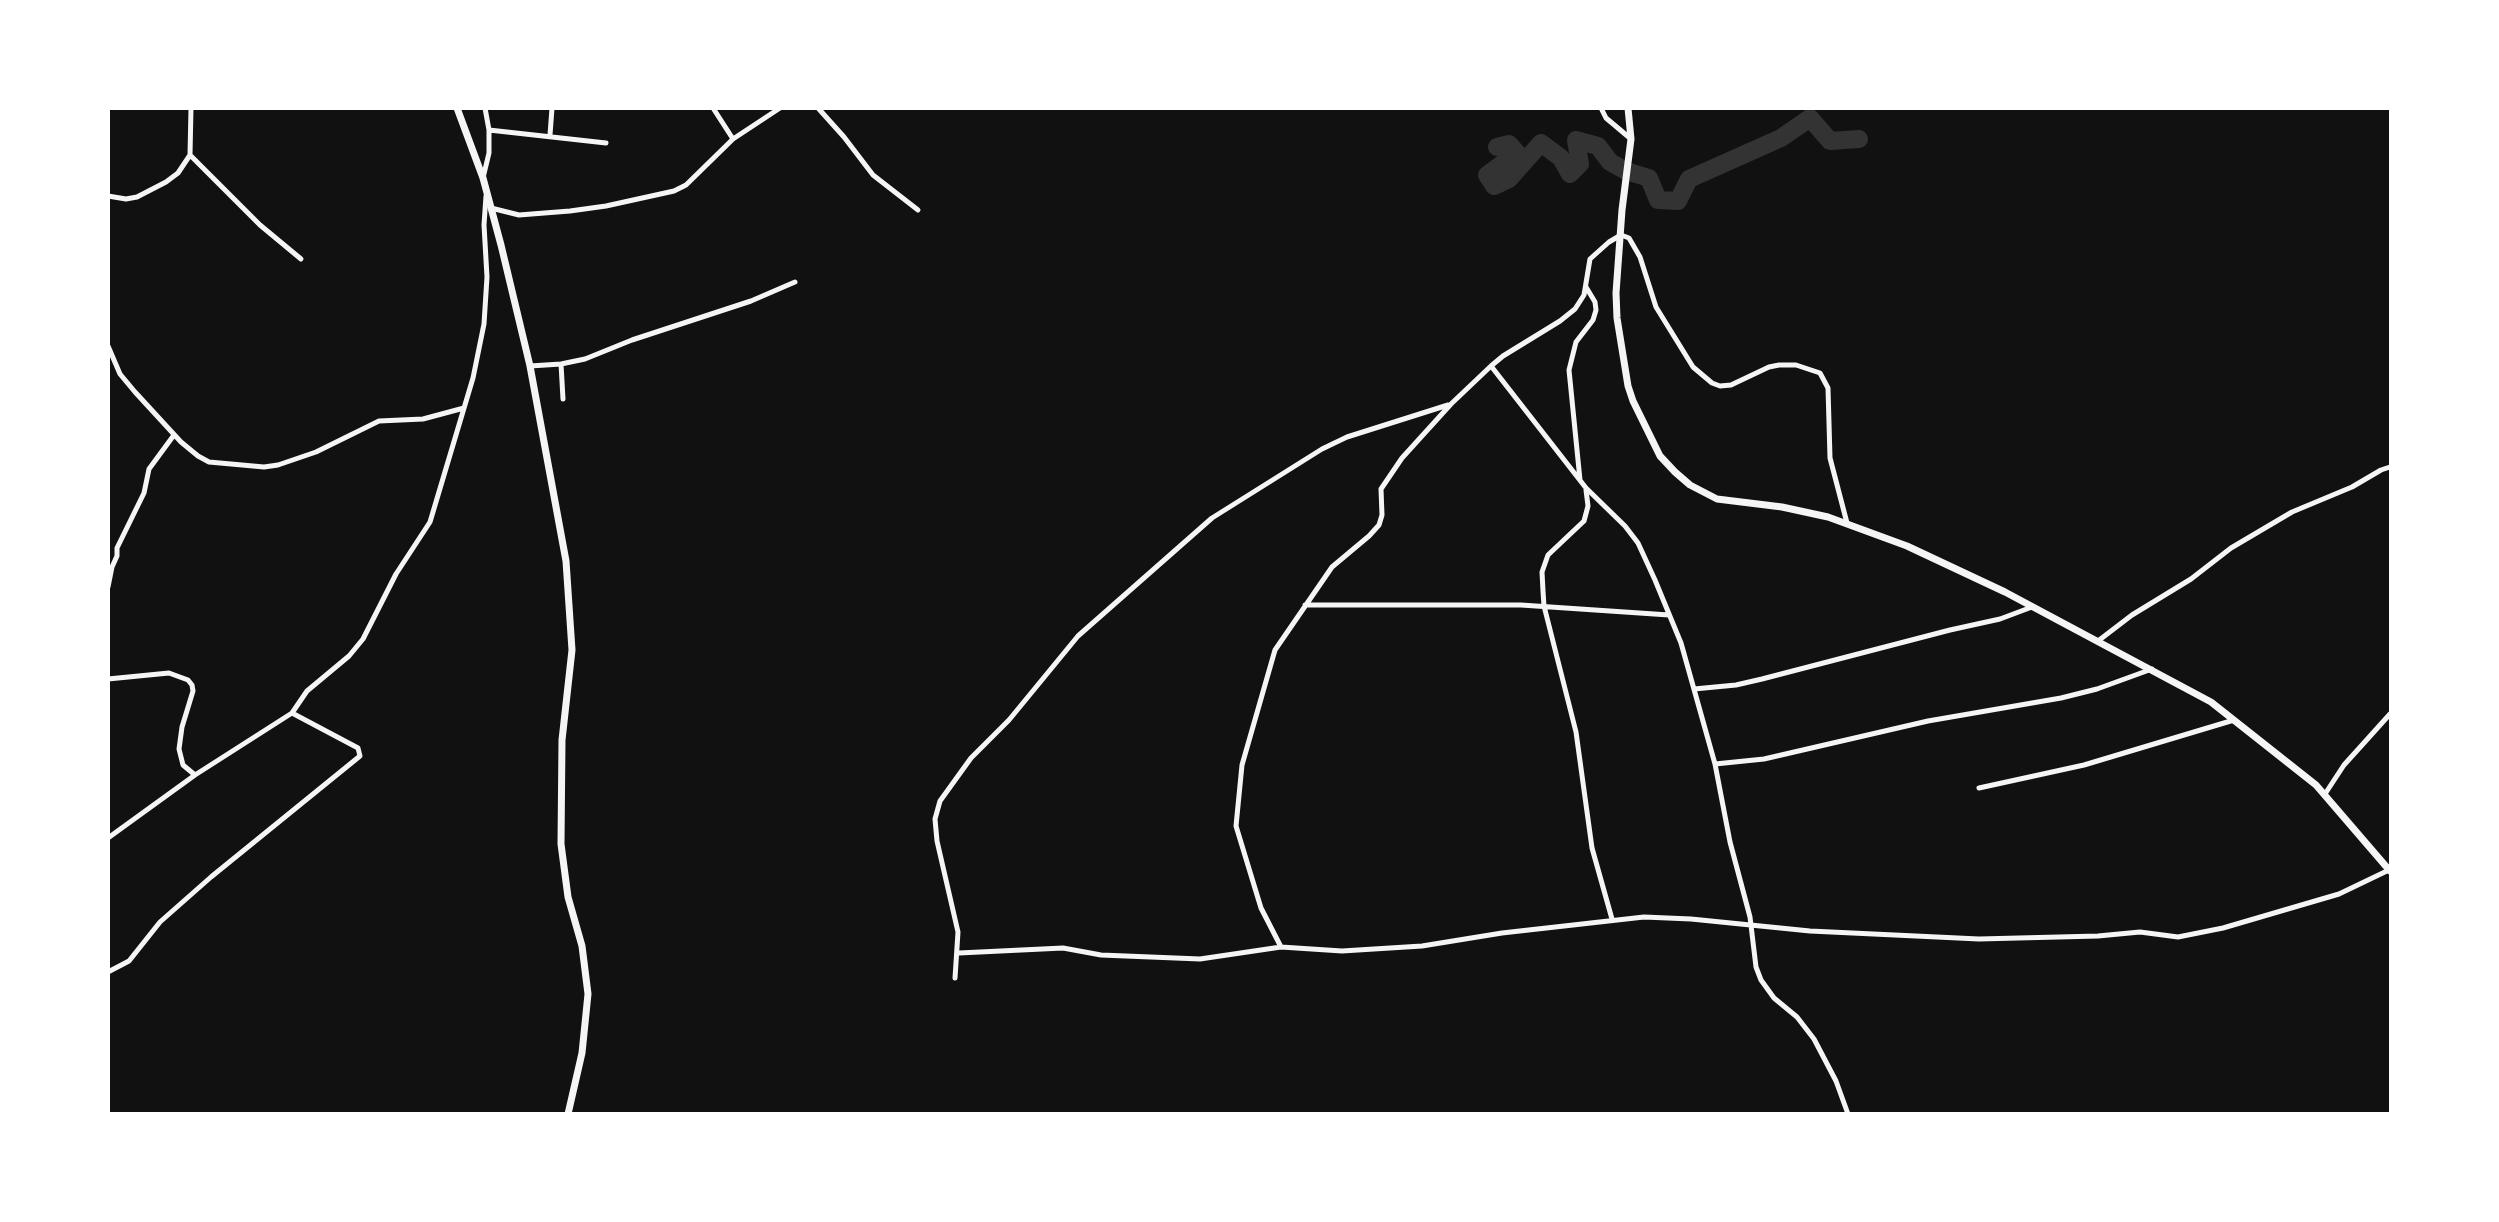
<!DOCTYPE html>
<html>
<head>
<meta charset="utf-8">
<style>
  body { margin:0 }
  #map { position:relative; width:2499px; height:1222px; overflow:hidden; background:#111; font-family:Mulish,sans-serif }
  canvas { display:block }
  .frame { position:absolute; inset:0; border:110px solid #fff; pointer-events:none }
</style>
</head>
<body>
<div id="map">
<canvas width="2499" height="1222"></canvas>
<div class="frame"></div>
</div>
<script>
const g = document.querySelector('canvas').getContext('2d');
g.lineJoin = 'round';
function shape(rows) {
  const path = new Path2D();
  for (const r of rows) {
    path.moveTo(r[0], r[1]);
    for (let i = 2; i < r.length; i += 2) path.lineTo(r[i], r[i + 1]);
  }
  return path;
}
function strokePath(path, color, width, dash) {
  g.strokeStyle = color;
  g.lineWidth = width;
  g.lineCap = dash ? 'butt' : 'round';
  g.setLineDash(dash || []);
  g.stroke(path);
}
const river = shape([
  [1497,147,1509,144,1517,153,1487,175,1494,186,1509,179,1541,143,1561,158,1570,174,1580,164,1576,140,1598,146,1610,162,1626,171,1649,178,1658,200,1678,201,1689,179,1781,138,1810,118,1830,141,1859,139]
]);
const minor = shape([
  [713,108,733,139],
  [818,108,844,137,873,175,918,210],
  [1601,108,1606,118,1631,139],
  [489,130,606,143],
  [550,135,552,108],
  [190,155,260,225,301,259],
  [483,178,489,153,489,130,485,108],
  [108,196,126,199,137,197,166,182,178,173,190,155,191,108],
  [491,208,519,215,570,211,606,206,674,191,686,185,733,139,780,108],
  [108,346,120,374,135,392,181,442,198,456,209,462,264,467,278,465,316,452,379,421,423,419,464,408],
  [561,364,563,399],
  [530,366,561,364,585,359,632,340,751,301,795,282],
  [1491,366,1586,488,1625,526,1638,543,1655,580,1681,643,1715,764,1730,842,1750,917,1756,967,1761,980,1774,998,1797,1017,1814,1039,1836,1081,1848,1114],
  [1580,480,1569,370,1576,342,1593,320,1596,310,1595,302,1586,287],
  [1586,490,1588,506,1584,521,1548,555,1542,572,1543,591,1544,606,1576,732,1592,848,1612,919],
  [108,587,112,567,117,556,117,548,144,493,149,469,174,435],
  [1305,605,1521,605,1669,615],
  [2098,641,2132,615,2191,579,2231,548,2292,512,2352,487,2381,470,2390,467],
  [108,679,169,673,188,680,192,685,193,691,182,727,179,749,183,765,195,775],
  [1694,689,1736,685,1762,679,1950,630,2000,619,2032,607],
  [1715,764,1764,759,1928,721,2061,698,2097,689,2152,669],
  [1979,788,2084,765,2234,720],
  [2325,794,2344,765,2390,714],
  [108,838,195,775,292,713,307,691,349,656,363,639,396,574,430,522,473,378,484,324,487,277,484,225,486,196],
  [1281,947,1261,908,1236,826,1242,765,1275,650,1332,567,1369,536,1379,525,1382,515,1381,489,1402,458,1451,404,1491,366,1503,356,1560,321,1575,309,1584,295,1590,259,1609,242,1621,235,1629,238,1640,257,1656,307,1693,367,1712,383,1720,386,1731,385,1769,367,1779,365,1796,365,1820,373,1828,388,1830,458,1847,523],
  [959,953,1063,948,1101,955,1200,959,1281,947,1342,951,1422,946,1502,933,1644,917,1691,919,1810,931,1979,939,2098,936,2140,932,2178,937,2223,928,2339,894,2389,870],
  [108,972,129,961,160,922,211,877,360,756,358,748,292,713],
  [955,978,958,932,937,841,935,819,940,801,971,758,1009,720,1078,636,1212,518,1322,449,1347,437,1448,405]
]);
const tertiary = shape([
  [457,108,483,178,501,245,530,366,566,561,572,650,562,740,561,844,568,897,582,946,588,994,582,1053,568,1114],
  [1628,108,1631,139,1622,210,1616,293,1617,318,1628,386,1633,401,1660,456,1675,472,1690,485,1717,499,1782,507,1828,517,1907,546,2005,592,2211,702,2316,785,2390,871]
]);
strokePath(river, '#333', 18);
strokePath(minor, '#f5f5f5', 5);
strokePath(tertiary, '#f5f5f5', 7);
</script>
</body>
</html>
